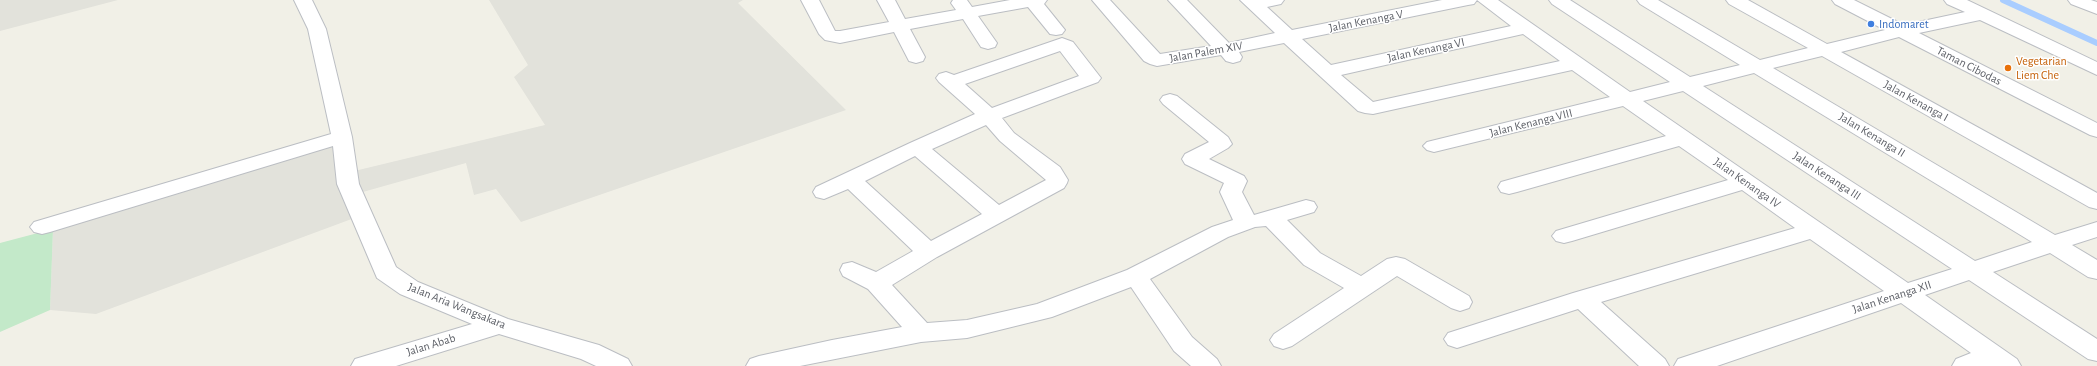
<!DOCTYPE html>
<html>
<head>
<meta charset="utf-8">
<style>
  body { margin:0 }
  canvas { display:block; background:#f1f0e7 }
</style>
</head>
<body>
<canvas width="2097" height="366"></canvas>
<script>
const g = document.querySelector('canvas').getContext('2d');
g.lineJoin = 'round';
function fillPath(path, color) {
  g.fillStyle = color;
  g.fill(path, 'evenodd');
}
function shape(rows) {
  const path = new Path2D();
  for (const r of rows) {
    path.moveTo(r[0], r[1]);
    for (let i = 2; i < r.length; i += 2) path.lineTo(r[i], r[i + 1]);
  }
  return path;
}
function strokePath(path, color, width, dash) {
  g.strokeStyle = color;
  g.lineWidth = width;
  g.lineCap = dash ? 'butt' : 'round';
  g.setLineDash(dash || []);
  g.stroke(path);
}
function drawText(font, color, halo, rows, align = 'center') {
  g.font = font + ' "Alegreya Sans",sans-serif';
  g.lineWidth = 3;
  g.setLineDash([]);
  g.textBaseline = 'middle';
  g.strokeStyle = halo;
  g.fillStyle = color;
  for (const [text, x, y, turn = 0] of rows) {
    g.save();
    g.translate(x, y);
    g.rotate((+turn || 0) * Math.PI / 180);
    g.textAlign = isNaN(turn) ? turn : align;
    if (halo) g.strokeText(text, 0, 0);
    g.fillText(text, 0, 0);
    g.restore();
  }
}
const industrial = shape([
  [0,0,118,0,0,31],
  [489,0,743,0,738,3,846,110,521,222,496,189,474,195,466,163,345,197,357,217,96,314,50,310,53,229,337,142,342,174,545,125,514,77,528,65]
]);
const green = shape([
  [53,229,50,310,0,332,0,243]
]);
const stream = shape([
  [2003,0,2097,43]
]);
const minor = shape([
  [294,0,312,0,326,29,352,137,359,184,396,267,418,282,508,319,599,345,628,359,632,366,596,366,581,359,499,334,396,366,351,366,355,359,472,324,400,294,377,278,337,184,333,146,50,232,42,234,34,232,30,227,34,222,331,134,308,29,294,0],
  [801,0,819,0,835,31,840,31,889,22,877,0,895,0,905,19,956,10,951,3,953,0,967,0,972,7,1010,0,1047,0,1044,4,1065,30,1062,34,1056,35,1050,34,1028,7,978,16,997,43,995,47,988,49,981,47,963,19,910,29,925,57,923,61,916,63,909,61,894,32,840,43,825,40,819,34,801,0],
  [1092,0,1110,0,1160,54,1211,46,1168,0,1187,0,1229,43,1275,33,1240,0,1284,0,1281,4,1267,7,1292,30,1442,0,1477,0,1474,4,1468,5,1302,39,1331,65,1511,26,1477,0,1498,0,1630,92,1670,82,1552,4,1549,0,1570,0,1690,77,1740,65,1640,4,1637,0,1658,0,1760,60,1808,48,1729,4,1726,0,1748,0,1827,44,1885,30,1835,4,1832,0,1854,0,1904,25,1965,12,1947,4,1944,0,1967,0,2097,62,2097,75,1980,20,1919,33,2097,123,2097,137,2090,135,1899,37,1841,52,2097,193,2097,209,2089,207,1822,56,1773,68,2055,235,2097,222,2097,237,2072,245,2097,260,2097,279,2088,277,2050,253,1993,272,2097,339,2097,361,2088,359,1969,280,1925,295,2017,359,2021,366,1952,366,1956,359,1971,353,1901,303,1717,366,1674,366,1678,359,1884,291,1810,239,1601,302,1665,359,1669,366,1639,366,1578,309,1457,348,1448,345,1444,339,1448,333,1573,293,1795,228,1742,190,1572,241,1564,243,1556,241,1552,236,1556,231,1728,180,1679,146,1517,192,1509,194,1501,192,1498,187,1501,182,1666,136,1623,106,1434,152,1427,150,1423,146,1427,142,1610,97,1572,70,1373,114,1365,113,1358,111,1284,43,1239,52,1242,57,1240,61,1233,63,1226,61,1221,55,1157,66,1150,64,1144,61,1092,0],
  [1523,34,1560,61,1373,102,1341,75,1523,34],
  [1754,73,2032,242,1975,261,1703,86,1754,73],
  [1683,91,1952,269,1908,283,1643,101,1683,91],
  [2068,0,2091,0,2097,2,2097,14,2071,4,2068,0],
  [1062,38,1073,42,1101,78,1098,82,1002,118,1014,133,1060,167,1068,180,1067,183,1064,188,937,257,892,285,927,323,967,320,1037,304,1127,270,1212,227,1233,220,1220,192,1224,183,1185,164,1182,159,1185,154,1209,142,1163,104,1160,100,1163,96,1170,94,1177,96,1228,137,1232,144,1228,148,1209,159,1244,176,1247,181,1242,192,1254,215,1306,200,1314,202,1317,207,1314,212,1287,220,1320,253,1361,276,1387,259,1396,257,1405,259,1469,296,1472,302,1469,308,1460,311,1451,308,1397,276,1292,346,1283,349,1274,346,1270,340,1274,334,1344,288,1304,265,1266,226,1255,227,1228,237,1150,279,1192,337,1217,359,1221,366,1191,366,1174,351,1131,287,1052,317,967,338,921,342,800,366,746,366,750,359,759,356,832,340,902,327,868,289,843,276,840,270,843,264,852,262,876,272,913,251,848,189,824,199,816,197,813,192,816,187,910,143,975,114,939,82,936,78,939,74,946,72,954,75,1062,38],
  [1060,51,1079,76,992,108,965,84,1060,51],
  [986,125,1000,141,1046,180,999,205,932,149,986,125],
  [915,156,982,214,931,241,865,181,915,156]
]);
const markers = [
  [1871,24,4,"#3f7fe0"],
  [2008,68,4,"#e8710a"]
];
const streetNames = [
  ["Jalan Kenanga V",1366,21,-11],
  ["Jalan Kenanga VI",1426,50,-12],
  ["Jalan Palem XIV",1206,52,-10],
  ["Taman Cibodas",1969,66,27],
  ["Jalan Kenanga I",1916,101,29],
  ["Jalan Kenanga VIII",1531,123,-14],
  ["Jalan Kenanga II",1872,135,31],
  ["Jalan Kenanga III",1827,176,33],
  ["Jalan Kenanga IV",1747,183,35],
  ["Jalan Kenanga XII",1892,297,-18],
  ["Jalan Aria Wangsakara",457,306,22],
  ["Jalan Abab",431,345,-17]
];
const shopNames = [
  ["Indomaret",1879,24]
];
const foodNames = [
  ["Vegetarian",2016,61],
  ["Liem Che",2016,75]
];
fillPath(industrial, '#e2e2db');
fillPath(green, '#c3e9c9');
strokePath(stream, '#a9cdff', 6);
strokePath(minor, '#bbbec3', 2);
fillPath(minor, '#fff');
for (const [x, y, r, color] of markers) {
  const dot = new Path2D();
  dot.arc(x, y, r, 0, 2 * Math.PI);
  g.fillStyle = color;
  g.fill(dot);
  strokePath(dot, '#fff', 1.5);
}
drawText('12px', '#5e6168', '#fff', streetNames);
drawText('12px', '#366cbe', '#fff', shopNames, 'left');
drawText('12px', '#c56008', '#fff', foodNames, 'left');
</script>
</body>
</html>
